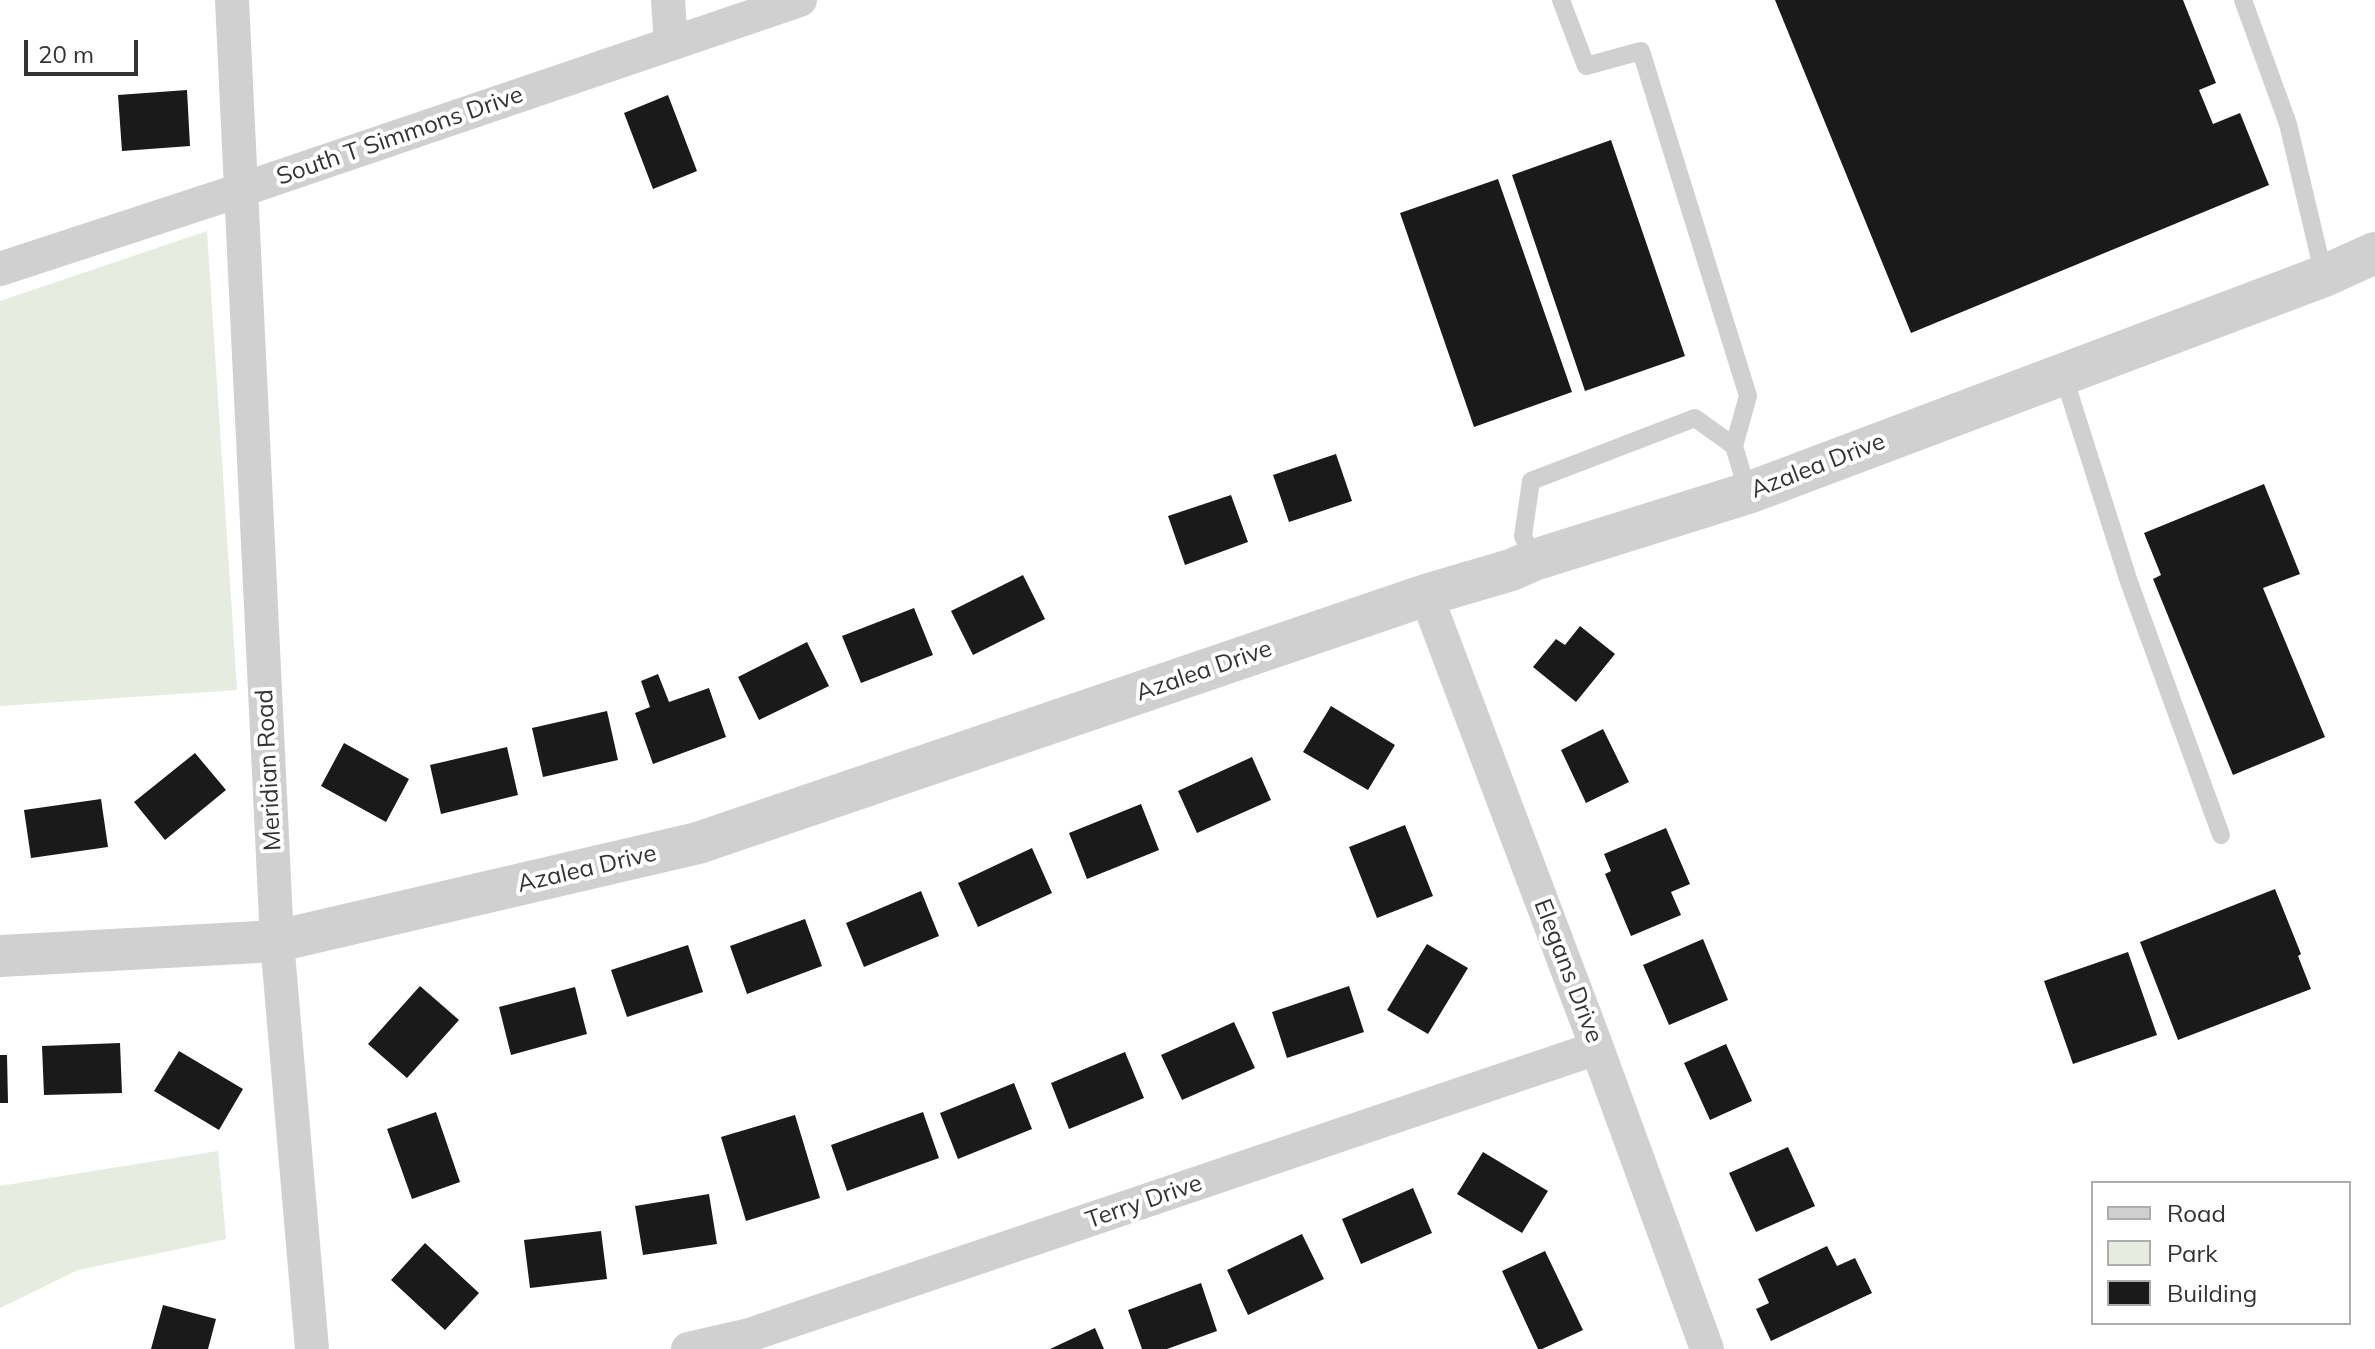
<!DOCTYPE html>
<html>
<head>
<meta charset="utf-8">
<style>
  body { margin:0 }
  #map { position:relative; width:2375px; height:1349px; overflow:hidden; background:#fff; font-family:Mulish,sans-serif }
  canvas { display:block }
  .legend { position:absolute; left:2091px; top:1181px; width:260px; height:144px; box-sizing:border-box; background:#fff; border:2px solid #adadad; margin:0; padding:10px 14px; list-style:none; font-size:24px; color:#333 }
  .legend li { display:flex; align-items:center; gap:16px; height:40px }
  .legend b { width:40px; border:2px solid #adadad }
  .scale { position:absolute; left:24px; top:40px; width:114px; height:36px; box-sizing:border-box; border:4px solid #333; border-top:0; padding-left:10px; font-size:24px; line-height:28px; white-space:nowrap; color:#333; -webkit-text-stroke:6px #fff; paint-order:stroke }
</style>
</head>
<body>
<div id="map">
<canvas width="2375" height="1349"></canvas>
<ul class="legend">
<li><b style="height:10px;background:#d0d0d0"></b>Road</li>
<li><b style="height:22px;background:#e6ecdf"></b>Park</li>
<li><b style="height:22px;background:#1a1a1a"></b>Building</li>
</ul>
<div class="scale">20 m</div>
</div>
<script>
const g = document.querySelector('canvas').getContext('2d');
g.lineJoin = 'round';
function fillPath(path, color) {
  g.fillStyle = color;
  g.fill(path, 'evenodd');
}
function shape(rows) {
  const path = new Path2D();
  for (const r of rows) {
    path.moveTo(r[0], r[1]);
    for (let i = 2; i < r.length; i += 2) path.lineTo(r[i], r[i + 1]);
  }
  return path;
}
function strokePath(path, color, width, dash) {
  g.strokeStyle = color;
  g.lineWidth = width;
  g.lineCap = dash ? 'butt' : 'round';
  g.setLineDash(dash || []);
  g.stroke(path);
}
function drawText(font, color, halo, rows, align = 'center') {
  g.font = font + ' Mulish,sans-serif';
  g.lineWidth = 8;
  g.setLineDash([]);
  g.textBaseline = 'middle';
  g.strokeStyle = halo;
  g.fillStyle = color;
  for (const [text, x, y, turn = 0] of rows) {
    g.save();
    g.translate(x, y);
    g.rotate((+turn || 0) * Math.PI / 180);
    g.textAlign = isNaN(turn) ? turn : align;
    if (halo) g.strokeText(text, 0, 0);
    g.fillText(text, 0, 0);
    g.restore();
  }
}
const green = shape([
  [207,231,237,690,0,706,0,301],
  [218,1151,226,1239,78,1270,0,1308,0,1186]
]);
const building = shape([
  [1775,0,2183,0,2216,83,2199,90,2213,124,2240,113,2269,185,1911,333],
  [187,90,190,146,122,151,118,95],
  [668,95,697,171,653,189,624,113],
  [1611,140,1685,356,1585,391,1512,175],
  [1498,179,1572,392,1474,427,1400,213],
  [1336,454,1352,501,1289,522,1273,475],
  [2264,484,2300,574,2263,588,2325,737,2233,775,2153,579,2161,575,2144,533],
  [1231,495,1248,542,1185,565,1168,516],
  [1023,575,1045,619,973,655,951,611],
  [914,608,933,655,861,683,842,636],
  [1580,626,1615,654,1576,702,1533,667,1556,639,1565,645],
  [807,642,829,686,759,720,738,677],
  [658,674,669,702,709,688,726,737,653,764,635,713,650,707,641,681],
  [1331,706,1395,745,1368,790,1303,752],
  [607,711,618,760,543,777,532,728],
  [1603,729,1629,782,1586,803,1561,750],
  [344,743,409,779,386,822,321,786],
  [507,747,518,795,441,814,430,765],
  [195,753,226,790,165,840,134,802],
  [1252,757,1271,800,1197,833,1178,791],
  [101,799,108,847,31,858,24,810],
  [1141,804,1159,850,1087,879,1069,833],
  [1405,825,1433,896,1377,918,1349,847],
  [1666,828,1690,884,1671,892,1681,915,1631,936,1605,874,1611,871,1604,854],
  [1032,848,1052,893,978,927,958,883],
  [2275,889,2301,954,2298,956,2311,989,2178,1040,2140,942],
  [921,891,939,936,864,967,846,923],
  [805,919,822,966,747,994,730,946],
  [1703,939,1728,1000,1669,1025,1643,965],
  [1427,944,1468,968,1428,1034,1387,1010],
  [688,945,703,992,627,1017,611,970],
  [2128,952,2157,1035,2073,1064,2044,981],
  [420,986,459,1020,407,1078,368,1044],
  [1349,986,1364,1032,1287,1058,1272,1012],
  [575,987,587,1034,511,1055,499,1007],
  [1234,1022,1255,1068,1182,1100,1161,1055],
  [120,1043,122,1093,44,1095,42,1046],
  [1726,1044,1752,1101,1710,1120,1684,1063],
  [179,1051,243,1089,219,1130,154,1091],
  [1125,1052,1144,1098,1069,1129,1051,1083],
  [0,1055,7,1055,8,1103,0,1103],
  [1014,1083,1032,1129,958,1159,940,1113],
  [436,1112,460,1182,412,1199,387,1129],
  [923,1112,939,1158,847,1191,831,1145],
  [795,1115,820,1198,746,1221,721,1137],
  [1788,1147,1815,1206,1756,1232,1729,1173],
  [1483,1152,1548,1191,1522,1233,1457,1194],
  [1413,1188,1432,1233,1361,1264,1342,1219],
  [709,1194,717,1244,643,1255,635,1206],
  [601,1231,607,1279,530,1288,524,1240],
  [1302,1234,1324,1279,1248,1315,1227,1270],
  [425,1243,479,1293,445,1330,391,1280],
  [1827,1246,1837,1266,1855,1258,1872,1293,1771,1341,1756,1309,1769,1303,1758,1279],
  [1545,1251,1583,1330,1542,1349,1538,1349,1502,1271],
  [1201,1283,1217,1331,1167,1349,1142,1349,1128,1310],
  [163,1305,216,1319,208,1349,151,1349],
  [1095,1328,1104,1349,1050,1349]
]);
const service = shape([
  [1561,0,1586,66,1641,51,1748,396,1734,446,1748,493],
  [2243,0,2288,124,2324,276],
  [2063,374,2129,582,2221,835],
  [1534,560,1523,536,1531,481,1695,418,1734,446]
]);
const minor = shape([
  [232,0,277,941,312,1349],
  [668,0,671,44],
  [0,269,241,190,800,0],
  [1426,595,1597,1048,1707,1349],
  [688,1349,749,1335,1597,1048]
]);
const tertiary = shape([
  [0,956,277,941,698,843,1426,595,1511,570,1534,560,1748,493,2324,276,2375,253]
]);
const streetNames = [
  ["South T Simmons Drive",400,136,-19],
  ["Azalea Drive",1818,466,-21],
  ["Azalea Drive",1204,671,-19],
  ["Meridian Road",269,770,-93],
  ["Azalea Drive",587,869,-13],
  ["Elegans Drive",1568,971,69],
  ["Terry Drive",1144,1202,-19]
];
fillPath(green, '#e6ecdf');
fillPath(building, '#1a1a1a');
strokePath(service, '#d0d0d0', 18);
strokePath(minor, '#d0d0d0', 34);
strokePath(tertiary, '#d0d0d0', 42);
drawText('24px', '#333', '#fff', streetNames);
</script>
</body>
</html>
